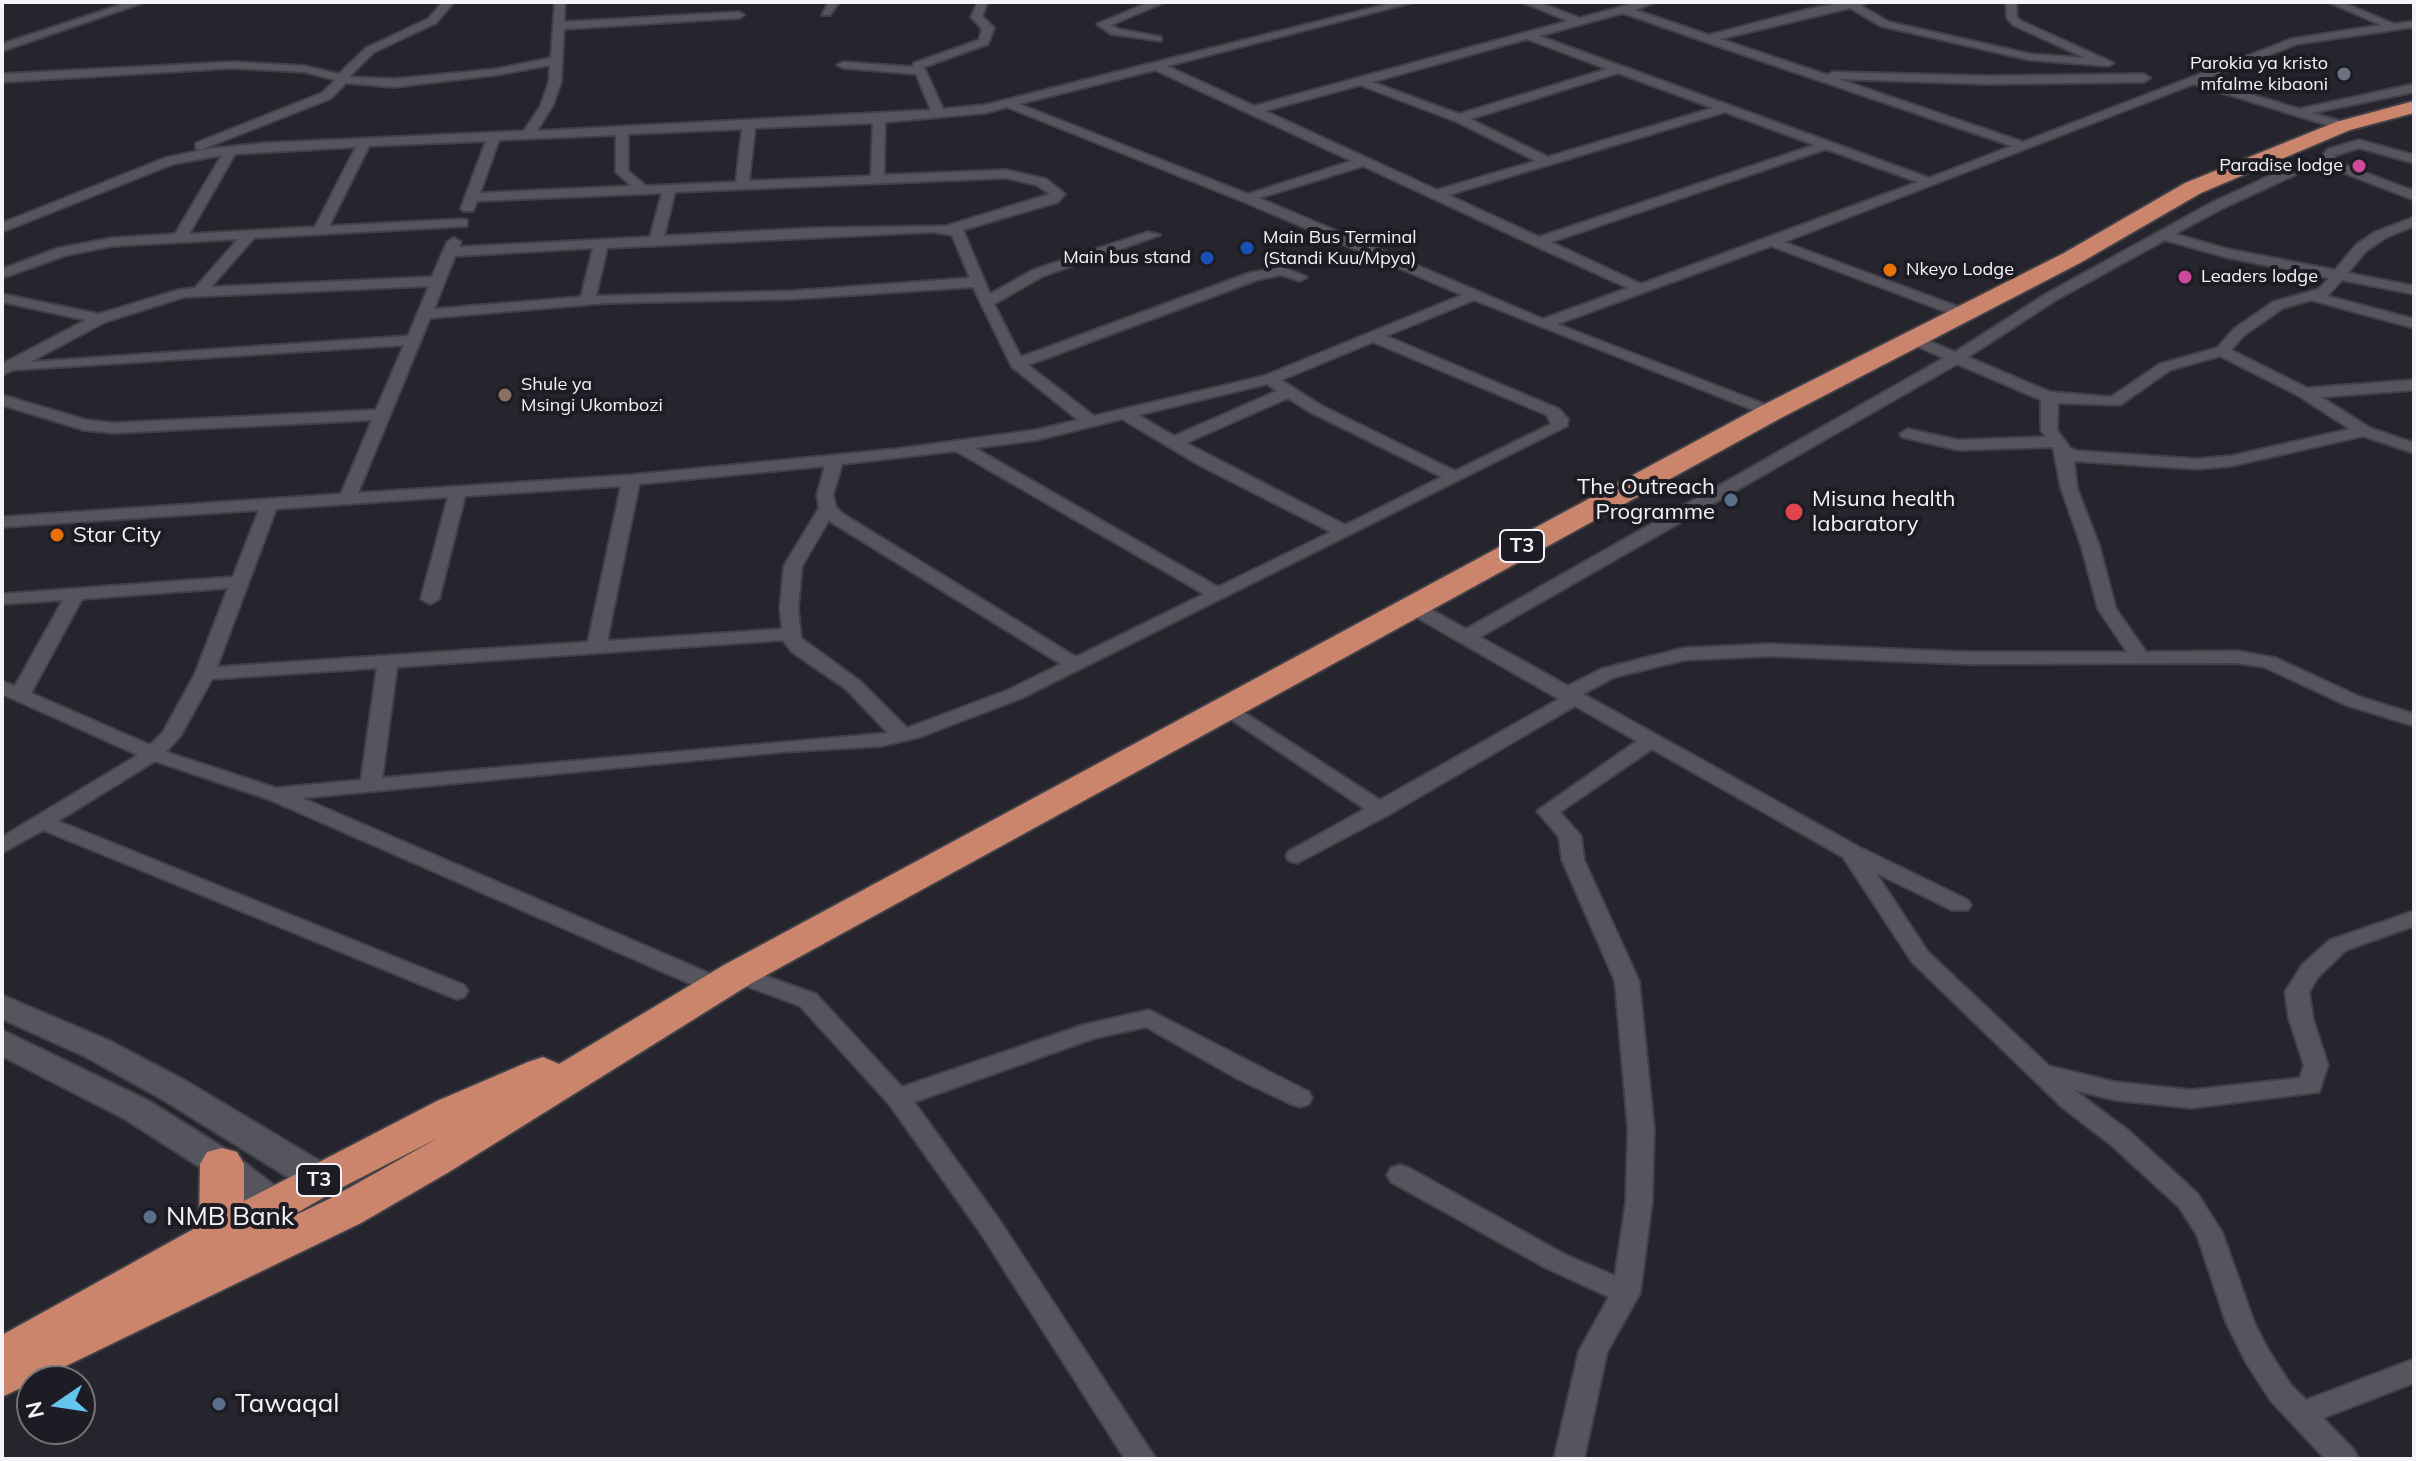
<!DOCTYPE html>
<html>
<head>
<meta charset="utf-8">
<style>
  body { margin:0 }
  #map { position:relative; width:2416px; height:1461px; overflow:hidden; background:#26252d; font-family:Mulish,sans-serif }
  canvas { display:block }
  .frame { position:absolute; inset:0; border:4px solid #f3f3f9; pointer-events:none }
  .north { position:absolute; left:16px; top:1365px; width:80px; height:80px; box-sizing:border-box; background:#1d1c24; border:2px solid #737279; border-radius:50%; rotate:257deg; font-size:22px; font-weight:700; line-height:32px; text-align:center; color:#f3f3f9 }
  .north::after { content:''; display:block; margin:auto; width:28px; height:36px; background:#64c5ee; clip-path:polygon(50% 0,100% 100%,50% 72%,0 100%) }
</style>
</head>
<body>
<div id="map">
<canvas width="2416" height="1461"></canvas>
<div class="frame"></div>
<div class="north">N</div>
</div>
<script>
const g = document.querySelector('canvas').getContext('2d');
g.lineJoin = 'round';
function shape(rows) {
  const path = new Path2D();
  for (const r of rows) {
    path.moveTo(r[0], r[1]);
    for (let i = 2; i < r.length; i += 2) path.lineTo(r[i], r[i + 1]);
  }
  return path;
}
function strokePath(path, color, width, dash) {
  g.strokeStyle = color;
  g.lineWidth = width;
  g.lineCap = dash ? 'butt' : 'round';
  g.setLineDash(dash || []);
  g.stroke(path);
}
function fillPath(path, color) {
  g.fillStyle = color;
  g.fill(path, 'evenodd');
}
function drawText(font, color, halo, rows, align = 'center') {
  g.font = font + ' Mulish,sans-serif';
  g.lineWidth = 8;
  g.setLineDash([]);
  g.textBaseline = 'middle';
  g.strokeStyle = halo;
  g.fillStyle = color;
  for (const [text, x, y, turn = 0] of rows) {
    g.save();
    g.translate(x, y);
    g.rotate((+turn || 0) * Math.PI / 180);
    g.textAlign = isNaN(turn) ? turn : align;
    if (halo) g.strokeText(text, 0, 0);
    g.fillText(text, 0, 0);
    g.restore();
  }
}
const street = shape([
  [129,2,145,2,2,51,2,44,129,2],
  [443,2,454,2,436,23,374,52,349,77,394,79,496,69,551,58,555,2,565,2,564,22,739,12,744,15,739,18,564,29,561,82,553,105,537,131,931,110,916,74,843,68,837,65,843,62,913,67,914,63,979,40,982,29,971,17,978,2,988,2,982,16,994,28,988,44,924,67,943,109,985,105,1396,2,1414,2,1167,66,1254,106,1568,21,1522,2,1537,2,1580,18,1639,2,1656,2,1635,10,1709,35,1809,9,1846,2,1868,2,1861,6,1889,22,2030,54,2085,58,2013,25,2007,18,2006,2,2016,2,2017,17,2021,21,2114,63,2108,66,2030,60,1881,26,1850,8,1720,39,1827,75,1833,72,1988,76,2144,74,2150,78,2144,82,1988,84,1838,79,2023,142,2291,39,2381,25,2328,2,2342,2,2394,24,2414,21,2414,27,2297,44,2204,80,2299,109,2414,84,2414,92,2312,113,2347,123,2349,126,2343,130,2194,84,1784,242,1967,310,1967,316,1957,316,1771,246,1557,324,1777,409,1777,415,1771,417,1474,300,1386,336,1559,409,1568,419,1567,426,1022,698,920,737,882,746,782,752,302,798,725,980,729,986,725,992,709,992,268,799,155,761,58,821,464,985,468,991,464,997,456,999,43,830,2,853,2,837,138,755,2,694,2,681,15,686,63,600,2,604,2,594,233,577,259,510,2,527,2,517,341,494,372,420,114,433,84,430,2,405,2,395,86,420,114,423,376,410,404,345,13,370,2,375,2,364,86,320,2,302,2,294,99,314,178,290,195,288,238,239,112,246,67,255,2,278,2,269,59,248,112,238,175,234,222,155,173,164,2,232,2,223,165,158,207,149,265,143,524,131,541,105,549,82,550,65,496,75,394,87,346,83,330,99,200,150,196,149,196,143,322,93,336,80,305,72,233,68,2,82,2,74,233,62,305,66,339,74,366,48,428,19,443,2],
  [1623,13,1703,41,2012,146,1929,178,1539,36,1623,13],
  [1527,39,1607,69,1459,114,1372,82,1527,39],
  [1155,70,1352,161,1248,194,1019,104,1155,70],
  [1618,73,1713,108,1548,157,1470,119,1618,73],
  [1360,85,1455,121,1536,161,1437,190,1265,111,1360,85],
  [1007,107,1242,201,1462,295,1264,376,1094,416,1028,365,1257,280,1281,275,1300,281,1307,277,1282,267,1249,273,1021,357,994,304,1043,276,1160,235,1148,232,1033,270,990,294,963,230,1058,202,1065,194,1046,179,1006,170,884,175,885,122,985,113,1007,107],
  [1725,112,1815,145,1539,237,1448,195,1725,112],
  [873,123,871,176,749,181,755,128,873,123],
  [742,129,736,182,646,186,628,171,628,134,742,129],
  [616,135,616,172,631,186,480,193,499,140,616,135],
  [486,141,461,208,463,211,473,211,477,201,662,193,650,237,459,247,461,242,454,238,447,242,432,277,211,287,254,238,467,226,467,220,462,219,329,226,369,146,486,141],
  [356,147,315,227,189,234,235,154,356,147],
  [1826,149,1918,182,1641,284,1551,242,1826,149],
  [1363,166,1533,245,1628,288,1543,319,1259,198,1363,166],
  [1006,178,1037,185,1050,194,946,226,816,228,664,236,675,192,1006,178],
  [932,232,952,235,970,278,793,291,596,296,607,248,932,232],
  [593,248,581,297,434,309,455,256,593,248],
  [429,286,408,336,30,362,105,322,184,297,429,286],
  [973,287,1012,367,1078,420,1036,430,896,449,631,475,358,493,430,318,606,303,793,299,973,287],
  [1373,342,1547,415,1551,424,1455,471,1322,406,1281,380,1373,342],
  [1267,384,1277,391,1174,436,1138,415,1267,384],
  [1288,398,1310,412,1442,477,1345,525,1186,443,1288,398],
  [1122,419,1201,466,1331,532,1218,587,975,448,1036,440,1122,419],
  [956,451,1204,594,1076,657,843,514,836,507,833,495,842,464,956,451],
  [825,466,817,495,819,508,784,566,780,608,782,629,607,641,639,484,825,466],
  [621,486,588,642,217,667,276,509,448,497,421,599,430,604,439,599,465,496,621,486],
  [829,520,831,522,1061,664,1008,690,907,728,860,681,801,638,798,608,802,566,829,520],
  [228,588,195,674,163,732,150,745,31,693,82,599,228,588],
  [783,640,792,652,846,689,888,733,382,778,397,667,783,640],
  [377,668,361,780,276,788,166,752,181,735,212,679,377,668],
  [829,2,839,2,830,15,822,15,829,2],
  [1150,2,1165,2,1111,25,1118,29,1161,37,1161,41,1111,34,1097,24,1150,2],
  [2359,140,2414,155,2414,163,2359,148,2336,155,2332,160,2414,191,2414,200,2331,168,2314,166,2221,209,2175,234,2227,249,2335,270,2356,245,2375,232,2414,217,2414,226,2385,238,2366,251,2348,273,2414,286,2414,294,2342,280,2327,296,2414,319,2414,328,2311,300,2283,308,2244,335,2231,350,2307,388,2414,380,2414,390,2321,397,2370,428,2414,443,2414,453,2363,436,2231,466,2197,469,2074,461,2077,488,2099,545,2116,609,2146,652,2237,651,2276,658,2360,697,2414,714,2414,726,2346,705,2264,667,2237,663,1967,664,1770,656,1684,660,1615,677,1583,694,1859,847,1968,900,1971,905,1968,910,1952,910,1876,873,1928,952,2049,1066,2115,1082,2191,1090,2300,1078,2304,1065,2289,1019,2285,992,2302,965,2330,940,2414,911,2414,926,2346,950,2318,977,2309,992,2313,1019,2328,1065,2319,1092,2191,1108,2115,1100,2074,1090,2128,1130,2197,1193,2222,1232,2254,1322,2267,1348,2291,1385,2306,1400,2414,1359,2414,1383,2323,1418,2354,1450,2359,1459,2325,1459,2271,1401,2247,1364,2226,1322,2197,1235,2179,1207,2110,1144,2063,1108,1912,962,1843,857,1652,749,1560,812,1581,836,1584,860,1639,981,1654,1129,1652,1202,1640,1293,1607,1352,1584,1459,1554,1459,1579,1351,1609,1297,1546,1268,1391,1182,1387,1175,1391,1168,1400,1165,1409,1168,1564,1254,1615,1276,1626,1202,1628,1129,1615,981,1562,860,1559,837,1537,811,1637,741,1575,706,1388,815,1297,863,1289,861,1286,856,1289,851,1365,809,1214,708,1217,704,1231,704,1380,800,1559,699,1404,610,1402,606,1404,602,1418,602,1466,629,1944,358,1905,341,1905,335,1915,335,1955,352,2046,294,2211,203,2295,164,2319,159,2328,149,2359,140],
  [2165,240,2225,257,2329,278,2319,289,2273,302,2234,329,2217,348,2160,364,2111,397,2050,392,1968,357,2056,300,2165,240],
  [2220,356,2299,396,2350,429,2231,456,2197,459,2078,451,2070,448,2057,430,2058,403,2120,405,2170,370,2220,356],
  [1957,364,2041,400,2041,430,2046,437,1958,440,1908,429,1900,434,1902,437,1958,450,2053,447,2061,488,2081,545,2098,609,2127,652,1967,652,1770,644,1684,648,1601,669,1568,686,1480,637,1957,364],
  [738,966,816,994,902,1087,1083,1025,1149,1010,1309,1092,1312,1098,1309,1104,1300,1107,1291,1104,1238,1079,1146,1027,1095,1038,914,1102,998,1218,1156,1459,1125,1459,980,1232,889,1104,800,1006,730,980,726,974,730,968,738,966]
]);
const secondary = shape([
  [2,995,110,1041,186,1081,333,1169,338,1179,333,1189,320,1193,307,1189,162,1099,86,1057,2,1019,2,995],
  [2,1030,149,1101,235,1155,288,1196,303,1219,298,1229,285,1233,272,1229,262,1216,209,1173,125,1119,2,1056,2,1030]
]);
const highway = shape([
  [2414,101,2414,113,2350,130,2201,193,2080,263,1781,418,752,983,449,1172,361,1223,2,1397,2,1335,199,1226,200,1164,207,1152,222,1148,237,1152,244,1164,244,1201,437,1101,528,1062,543,1057,559,1064,724,965,1761,406,2064,253,2185,183,2336,122,2414,101],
  [438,1138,329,1199,281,1222,335,1191,438,1138]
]);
const markers = [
  [2344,74,8,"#6b7280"],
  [2359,166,8,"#d1479c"],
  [1247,248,8,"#1a4fb4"],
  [1207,258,8,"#1a4fb4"],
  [1890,270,8,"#e8710a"],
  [2185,277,8,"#d1479c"],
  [505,395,8,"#8d6e63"],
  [1731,500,8,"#5c6f8a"],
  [1794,512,10,"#e0444e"],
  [57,535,8,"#e8710a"],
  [150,1217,8,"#5c6f8a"],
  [219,1404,8,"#5c6f8a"]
];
const farPoinames = [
  ["Parokia ya kristo",2328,64,"right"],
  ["mfalme kibaoni",2328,85,"right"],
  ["Paradise lodge",2343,166,"right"],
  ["Main Bus Terminal",1263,238],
  ["(Standi Kuu/Mpya)",1263,259],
  ["Main bus stand",1191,258,"right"],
  ["Nkeyo Lodge",1906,270],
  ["Leaders lodge",2201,277],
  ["Shule ya",521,385],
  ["Msingi Ukombozi",521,406]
];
const shields = [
  [1522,546,44],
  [319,1180,44]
];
const shieldNames = [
  ["T3",1522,546],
  ["T3",319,1180]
];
const poiNames = [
  ["The Outreach",1715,487,"right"],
  ["Programme",1715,512,"right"],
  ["Misuna health",1812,499],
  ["labaratory",1812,524],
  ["Star City",73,535]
];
const nearPoinames = [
  ["NMB Bank",166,1217],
  ["Tawaqal",235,1404]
];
strokePath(street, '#414048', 4);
strokePath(secondary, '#414048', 4);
strokePath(highway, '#414048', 4);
fillPath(street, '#56555e');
fillPath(secondary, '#56555e');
fillPath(highway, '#ca856c');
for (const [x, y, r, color] of markers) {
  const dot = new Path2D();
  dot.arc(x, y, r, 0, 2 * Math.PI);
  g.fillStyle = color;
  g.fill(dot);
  strokePath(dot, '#1d1c24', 3);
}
drawText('18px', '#f3f3f9', '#1d1c24', farPoinames, 'left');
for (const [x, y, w] of shields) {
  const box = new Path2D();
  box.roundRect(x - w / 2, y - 16, w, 32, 6);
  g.fillStyle = '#1d1c24';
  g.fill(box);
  strokePath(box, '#f3f3f9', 2);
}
drawText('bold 20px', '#f3f3f9', null, shieldNames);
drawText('22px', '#f3f3f9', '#1d1c24', poiNames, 'left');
drawText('26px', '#f3f3f9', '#1d1c24', nearPoinames, 'left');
</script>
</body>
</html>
